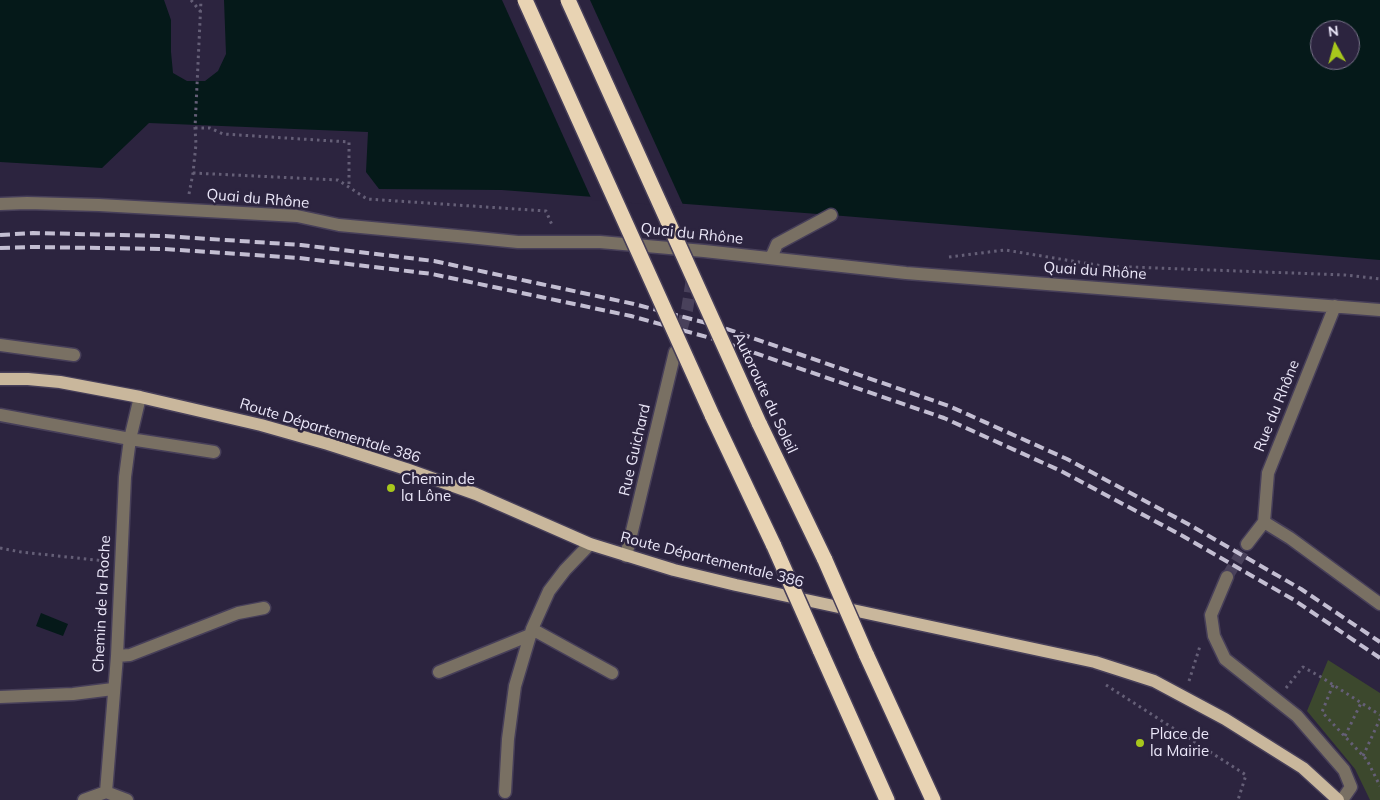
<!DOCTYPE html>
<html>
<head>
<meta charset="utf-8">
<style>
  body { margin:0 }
  #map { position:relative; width:1380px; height:800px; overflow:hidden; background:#2c243f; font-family:Mulish,sans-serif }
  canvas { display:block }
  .north { position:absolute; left:1310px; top:20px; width:50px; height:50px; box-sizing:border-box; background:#2c243f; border:1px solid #787289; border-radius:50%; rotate:353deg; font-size:14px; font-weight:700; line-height:20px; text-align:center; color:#ebe7f9 }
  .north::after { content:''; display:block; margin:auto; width:18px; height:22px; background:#a8c71c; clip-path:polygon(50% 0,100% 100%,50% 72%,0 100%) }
</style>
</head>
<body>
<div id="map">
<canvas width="1380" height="800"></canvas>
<div class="north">N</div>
</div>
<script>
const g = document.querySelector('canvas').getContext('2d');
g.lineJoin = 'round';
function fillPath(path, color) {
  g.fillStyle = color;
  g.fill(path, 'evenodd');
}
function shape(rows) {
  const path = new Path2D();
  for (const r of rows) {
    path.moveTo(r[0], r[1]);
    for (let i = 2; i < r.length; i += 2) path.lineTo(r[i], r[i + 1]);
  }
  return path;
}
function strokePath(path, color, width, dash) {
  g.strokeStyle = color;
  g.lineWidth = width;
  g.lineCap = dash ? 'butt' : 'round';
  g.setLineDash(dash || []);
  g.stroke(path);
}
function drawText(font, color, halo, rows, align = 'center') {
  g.font = font + ' Mulish,sans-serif';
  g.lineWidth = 5;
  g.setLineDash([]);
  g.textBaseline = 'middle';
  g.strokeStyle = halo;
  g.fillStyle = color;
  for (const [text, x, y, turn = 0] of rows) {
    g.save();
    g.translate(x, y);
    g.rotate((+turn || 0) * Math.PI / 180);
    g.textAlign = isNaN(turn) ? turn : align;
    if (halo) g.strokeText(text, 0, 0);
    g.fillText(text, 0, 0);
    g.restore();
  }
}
const green = shape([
  [1328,660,1380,693,1380,800,1370,800,1355,769,1307,711]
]);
const water = shape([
  [0,0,164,0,171,20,171,52,173,73,187,81,205,81,218,71,226,54,224,0,1380,0,1380,260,831,215,502,190,379,189,366,172,368,132,149,123,102,168,0,162],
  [1320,30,1350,30,1350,60,1320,60],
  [41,613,68,624,63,636,36,626]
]);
const pier = shape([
  [502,0,590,0,684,207,592,200]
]);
const minorTunnel = shape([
  [677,345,687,310,693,272],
  [1227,577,1247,544]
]);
const path = shape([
  [191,0,200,11],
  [195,128,210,128,223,134,349,142,349,186],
  [193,173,338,180,367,199,546,211,552,225],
  [189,194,193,173,196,144,195,128,201,0],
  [949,257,1005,250,1103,266,1345,275,1380,279],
  [0,548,21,552,105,561],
  [1189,681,1200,646],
  [1106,685,1246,775,1238,800],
  [1333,685,1322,712,1367,760,1380,786],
  [1286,688,1303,667,1321,677,1380,715],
  [1345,736,1361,703],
  [1363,756,1380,719]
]);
const minor = shape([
  [0,204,27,203,99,205,297,216,339,225,468,237,518,242,600,242,704,251,906,273,1380,310],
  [771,258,777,244,831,215],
  [0,345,74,355],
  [0,415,130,439,214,452],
  [1264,522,1268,473,1335,306],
  [1247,544,1264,522,1290,538,1380,604],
  [626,556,675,352],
  [1227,577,1211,615,1214,636,1225,659,1297,716,1344,770,1351,787,1342,800],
  [532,629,612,673],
  [117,656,130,655,238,613,264,608],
  [439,672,530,635],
  [0,697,73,694,113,689],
  [505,792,508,739,515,686,532,629,549,591,565,570,590,544],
  [84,800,106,792],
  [127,800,106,792,117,656,125,477,130,439,140,397]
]);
const major = shape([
  [0,379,28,379,60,382,140,397,261,425,328,444,406,469,476,494,590,544,674,570,736,585,1095,662,1154,681,1225,719,1303,768,1338,800]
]);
const highway = shape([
  [712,415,774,546],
  [759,423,825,560],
  [820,650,887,800],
  [866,654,933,800]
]);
const rail = shape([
  [0,235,33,233,165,236,301,245,434,261,634,304,718,326,949,406,1067,459,1188,524,1301,589,1380,642],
  [0,248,33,247,164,249,299,258,432,274,631,316,714,339,944,418,1061,471,1181,535,1294,600,1380,658]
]);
const highwayBridge = shape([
  [525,0,712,415],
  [568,0,759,423],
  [774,546,820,650],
  [825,560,866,654]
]);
const markers = [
  [391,488,5,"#a8c71c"],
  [1140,743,5,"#a8c71c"]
];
const streetNames = [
  ["Quai du Rhône",258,199,5],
  ["Quai du Rhône",692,234,6],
  ["Quai du Rhône",1095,271,4],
  ["Autoroute du Soleil",765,393,65],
  ["Rue du Rhône",1277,406,-68],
  ["Route Départementale 386",330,431,17],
  ["Rue Guichard",635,450,-77],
  ["Route Départementale 386",712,560,14],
  ["Chemin de la Roche",102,604,-87]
];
const poiNames = [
  ["Chemin de",401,479],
  ["la Lône",401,496],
  ["Place de",1150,734],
  ["la Mairie",1150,751]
];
fillPath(green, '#3c482d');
fillPath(water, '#051919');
fillPath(pier, '#2c243f');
strokePath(minorTunnel, '#49415b', 12, [12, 6]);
strokePath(minor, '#473f59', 15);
strokePath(major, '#473f59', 15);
strokePath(highway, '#473f59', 18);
strokePath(path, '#655f77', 3, [2.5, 4]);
strokePath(minor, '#797063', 12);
strokePath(major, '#c9b79c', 12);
strokePath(highway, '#e8d3b3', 15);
strokePath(rail, '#c3bed2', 4, [10, 5]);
strokePath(highwayBridge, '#473f59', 18, []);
strokePath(highwayBridge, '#e8d3b3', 15);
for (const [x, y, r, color] of markers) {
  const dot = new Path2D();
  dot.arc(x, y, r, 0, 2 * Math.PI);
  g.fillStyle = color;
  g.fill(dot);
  strokePath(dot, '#2c243f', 2);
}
drawText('15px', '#ebe7f9', '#2c243f', streetNames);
drawText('15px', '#ebe7f9', '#2c243f', poiNames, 'left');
</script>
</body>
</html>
